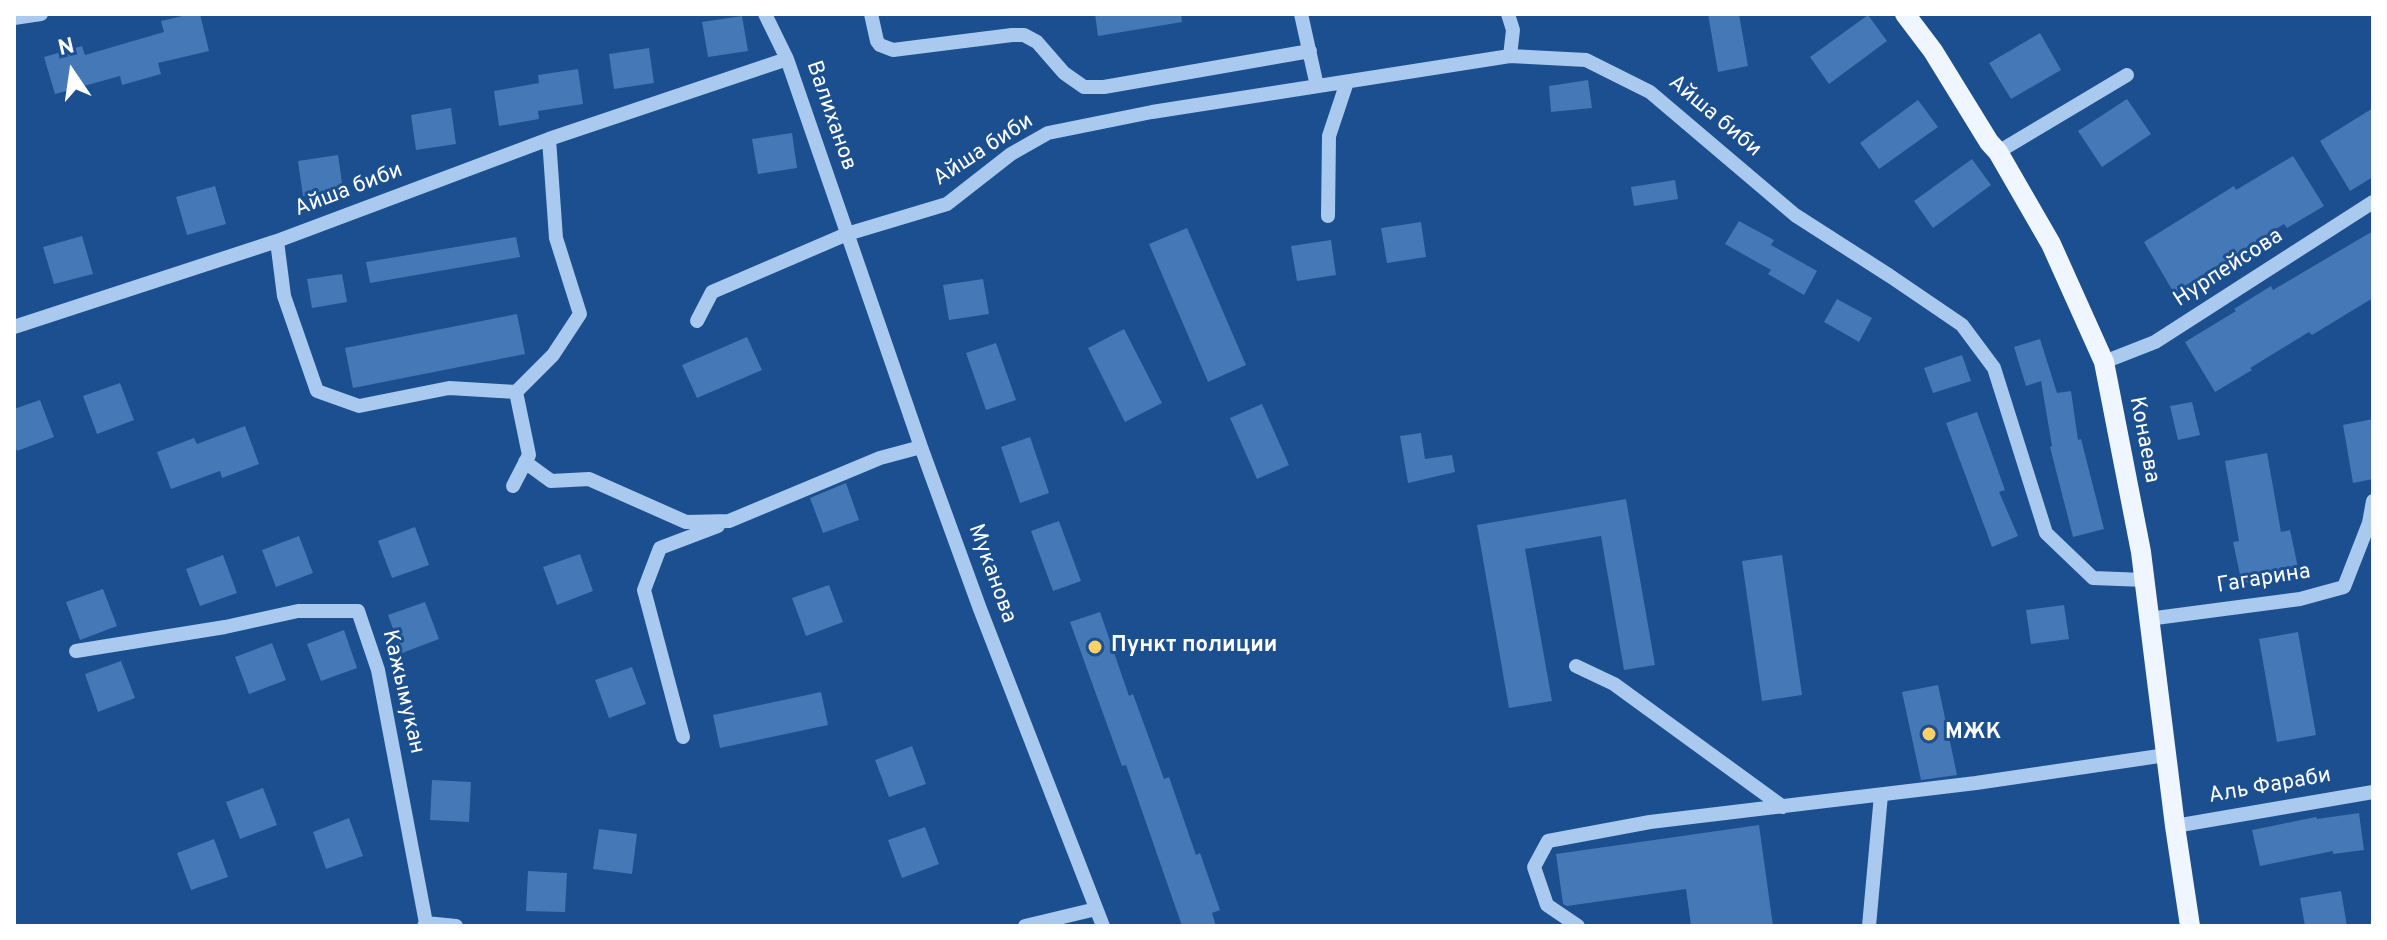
<!DOCTYPE html>
<html>
<head>
<meta charset="utf-8">
<style>
  body { margin:0 }
  #map { position:relative; width:2387px; height:940px; overflow:hidden; background:#1b4f8f; font-family:Overpass,sans-serif }
  canvas { display:block }
  .frame { position:absolute; inset:0; border:16px solid #fff; pointer-events:none }
  .north { position:absolute; left:32px; top:32px; width:80px; height:80px; -webkit-text-stroke:6px #1b4f8f; paint-order:stroke; rotate:347deg; font-size:22px; font-weight:700; line-height:32px; text-align:center; color:#fff }
  .north::after { content:''; display:block; margin:auto; width:28px; height:36px; background:#fff; clip-path:polygon(50% 0,100% 100%,50% 72%,0 100%) }
</style>
</head>
<body>
<div id="map">
<canvas width="2387" height="940"></canvas>
<div class="frame"></div>
<div class="north">N</div>
</div>
<script>
const g = document.querySelector('canvas').getContext('2d');
g.lineJoin = 'round';
function fillPath(path, color) {
  g.fillStyle = color;
  g.fill(path, 'evenodd');
}
function shape(rows) {
  const path = new Path2D();
  for (const r of rows) {
    path.moveTo(r[0], r[1]);
    for (let i = 2; i < r.length; i += 2) path.lineTo(r[i], r[i + 1]);
  }
  return path;
}
function strokePath(path, color, width, dash) {
  g.strokeStyle = color;
  g.lineWidth = width;
  g.lineCap = dash ? 'butt' : 'round';
  g.setLineDash(dash || []);
  g.stroke(path);
}
function drawText(font, color, halo, rows, align = 'center') {
  g.font = font + ' Overpass,sans-serif';
  g.lineWidth = 6;
  g.setLineDash([]);
  g.textBaseline = 'middle';
  g.strokeStyle = halo;
  g.fillStyle = color;
  for (const [text, x, y, turn = 0] of rows) {
    g.save();
    g.translate(x, y);
    g.rotate((+turn || 0) * Math.PI / 180);
    g.textAlign = isNaN(turn) ? turn : align;
    if (halo) g.strokeText(text, 0, 0);
    g.fillText(text, 0, 0);
    g.restore();
  }
}
const building = shape([
  [191,14,200,14,209,51,158,63,161,74,122,85,120,76,55,94,44,57,82,46,85,55,164,32,161,21],
  [1095,14,1181,14,1182,22,1098,36],
  [1708,14,1739,14,1748,66,1718,72],
  [1868,15,1887,41,1829,84,1810,57],
  [742,16,748,51,708,57,702,22],
  [2040,33,2061,70,2011,99,1989,63],
  [649,48,654,83,614,89,609,54],
  [578,69,583,104,538,111,539,119,499,126,494,91,539,83,538,75],
  [1588,80,1592,108,1551,112,1549,86],
  [2127,99,2151,134,2102,167,2078,131],
  [1918,100,1938,127,1879,169,1860,143],
  [451,108,456,144,416,150,411,115],
  [2373,108,2373,177,2350,191,2320,141],
  [792,133,797,168,758,174,752,139],
  [338,155,343,190,303,196,298,161],
  [2293,156,2324,206,2287,228,2284,224,2174,293,2144,242,2234,186,2236,190],
  [1972,159,1991,185,1933,228,1914,201],
  [1675,180,1678,199,1634,206,1631,187],
  [215,186,226,224,187,235,176,197],
  [1739,221,1774,240,1771,245,1817,271,1804,295,1768,274,1771,270,1725,244],
  [1421,222,1426,257,1387,263,1381,228],
  [1187,228,1246,365,1208,382,1149,244],
  [2373,231,2373,298,2312,335,2309,332,2250,368,2252,370,2215,392,2185,342,2236,311,2234,309,2271,286,2273,290],
  [82,236,93,274,54,284,43,247],
  [516,237,520,257,370,283,366,262],
  [1331,240,1336,275,1297,281,1291,246],
  [342,274,347,302,312,308,307,279],
  [983,279,989,314,949,320,943,285],
  [1837,299,1872,318,1859,342,1824,322],
  [517,314,525,354,353,388,345,348],
  [1124,329,1162,403,1125,422,1088,348],
  [747,337,762,370,697,398,682,365],
  [2040,339,2057,393,2071,391,2078,440,2081,439,2104,529,2073,537,2050,447,2052,446,2041,381,2026,386,2014,347],
  [996,343,1016,400,986,410,966,353],
  [1962,355,1971,381,1933,393,1924,368],
  [120,383,134,420,97,434,83,396],
  [40,400,54,437,17,451,14,443,14,409],
  [2192,402,2200,435,2178,440,2170,406],
  [1262,404,1289,465,1257,479,1230,418],
  [1977,412,2005,490,1999,492,2018,536,1992,547,1946,423],
  [2373,419,2373,479,2353,483,2343,425],
  [245,426,259,464,222,478,220,471,171,489,157,452,194,438,197,444],
  [1421,433,1425,459,1452,455,1455,472,1408,483,1400,436],
  [1030,437,1049,493,1020,503,1001,447],
  [2267,453,2281,532,2290,530,2299,572,2242,584,2233,542,2239,541,2225,461],
  [846,483,859,520,823,533,810,498],
  [1626,499,1655,665,1624,670,1601,536,1525,549,1552,701,1509,708,1477,525],
  [1059,521,1081,581,1053,591,1031,531],
  [415,527,429,565,392,578,378,541],
  [299,536,313,573,276,587,262,550],
  [580,554,593,591,557,605,543,567],
  [223,555,237,593,200,606,186,569],
  [1782,555,1802,695,1762,701,1742,561],
  [829,585,843,622,806,636,792,598],
  [103,589,117,626,80,640,66,602],
  [425,602,439,639,402,653,388,615],
  [2064,605,2069,639,2031,644,2026,610],
  [1100,612,1129,696,1133,694,1164,779,1169,777,1196,855,1200,853,1220,910,1212,913,1216,926,1182,926,1126,765,1122,766,1070,622],
  [344,630,357,668,321,681,307,644],
  [2298,632,2316,735,2277,742,2259,639],
  [272,643,286,680,249,694,235,657],
  [121,661,135,698,98,712,85,674],
  [632,667,646,704,609,718,595,680],
  [1938,685,1957,775,1921,780,1902,692],
  [821,692,828,725,720,748,713,715],
  [912,746,926,784,889,797,875,760],
  [432,780,471,782,469,822,430,820],
  [263,788,277,825,240,839,226,802],
  [2359,813,2364,850,2333,854,2333,851,2260,866,2252,830,2316,817,2317,819],
  [349,818,363,856,326,869,313,832],
  [1759,825,1773,926,1691,926,1686,889,1567,906,1563,904,1556,854],
  [925,827,939,864,902,878,888,840],
  [599,829,637,834,632,874,593,869],
  [214,839,228,877,191,890,177,853],
  [528,871,567,873,565,912,526,911],
  [2341,891,2347,926,2305,926,2300,898]
]);
const minor = shape([
  [765,14,787,59,921,447,980,609,1103,926],
  [871,14,877,41,880,45,893,50,1012,35,1024,35,1037,42,1064,73,1084,87,1104,87,1310,51],
  [1301,14,1317,86],
  [1508,14,1513,30,1510,56],
  [14,18,41,14],
  [1998,152,2127,75],
  [1328,216,1329,136,1347,82],
  [277,241,284,296,317,391,359,406,449,388,516,392,529,455,513,486],
  [697,321,712,292,847,234,947,204,1011,154,1048,133,1152,112,1510,56,1586,60,1650,92,1795,215,1890,276,1962,325,1994,368,2046,533,2093,578,2145,580],
  [14,327,277,241,549,139,787,59],
  [2104,362,2155,342,2373,202],
  [516,392,553,355,580,314,556,238,549,139],
  [525,462,551,481,589,479,686,522,729,521,880,458,921,447],
  [2148,619,2300,599,2344,587,2369,523,2373,501],
  [76,651,225,627,298,611,358,611,378,670,426,923],
  [1576,666,1614,684,1783,807],
  [683,737,644,590,660,548,718,526],
  [2175,826,2373,792],
  [424,926,426,923,456,926],
  [1025,926,1096,909],
  [1578,926,1547,905,1534,867,1548,841,1650,822,1976,783,2166,755],
  [1869,926,1881,795]
]);
const major = shape([
  [1905,14,1933,51,1989,142,1998,152,2051,244,2104,362,2141,552,2175,826,2190,926]
]);
const markers = [
  [1095,647,8,"#ffd166"],
  [1929,734,8,"#ffd166"]
];
const streetNames = [
  ["Валиханов",830,116,71],
  ["Айша биби",1714,117,40],
  ["Айша биби",984,151,-33],
  ["Айша биби",349,191,-21],
  ["Нурпейсова",2229,269,-33],
  ["Конаева",2143,440,79],
  ["Муканова",991,574,70],
  ["Гагарина",2264,580,-9],
  ["Кажымукан",402,692,77],
  ["Аль Фараби",2270,787,-10]
];
const poiNames = [
  ["Пункт полиции",1111,647],
  ["МЖК",1945,734]
];
fillPath(building, '#4478b7');
strokePath(minor, '#a9c9ee', 14);
strokePath(major, '#f0f6ff', 20);
for (const [x, y, r, color] of markers) {
  const dot = new Path2D();
  dot.arc(x, y, r, 0, 2 * Math.PI);
  g.fillStyle = color;
  g.fill(dot);
  strokePath(dot, '#1b4f8f', 3);
}
drawText('22px', '#fff', '#1b4f8f', streetNames);
drawText('bold 22px', '#fff', '#1b4f8f', poiNames, 'left');
</script>
</body>
</html>
